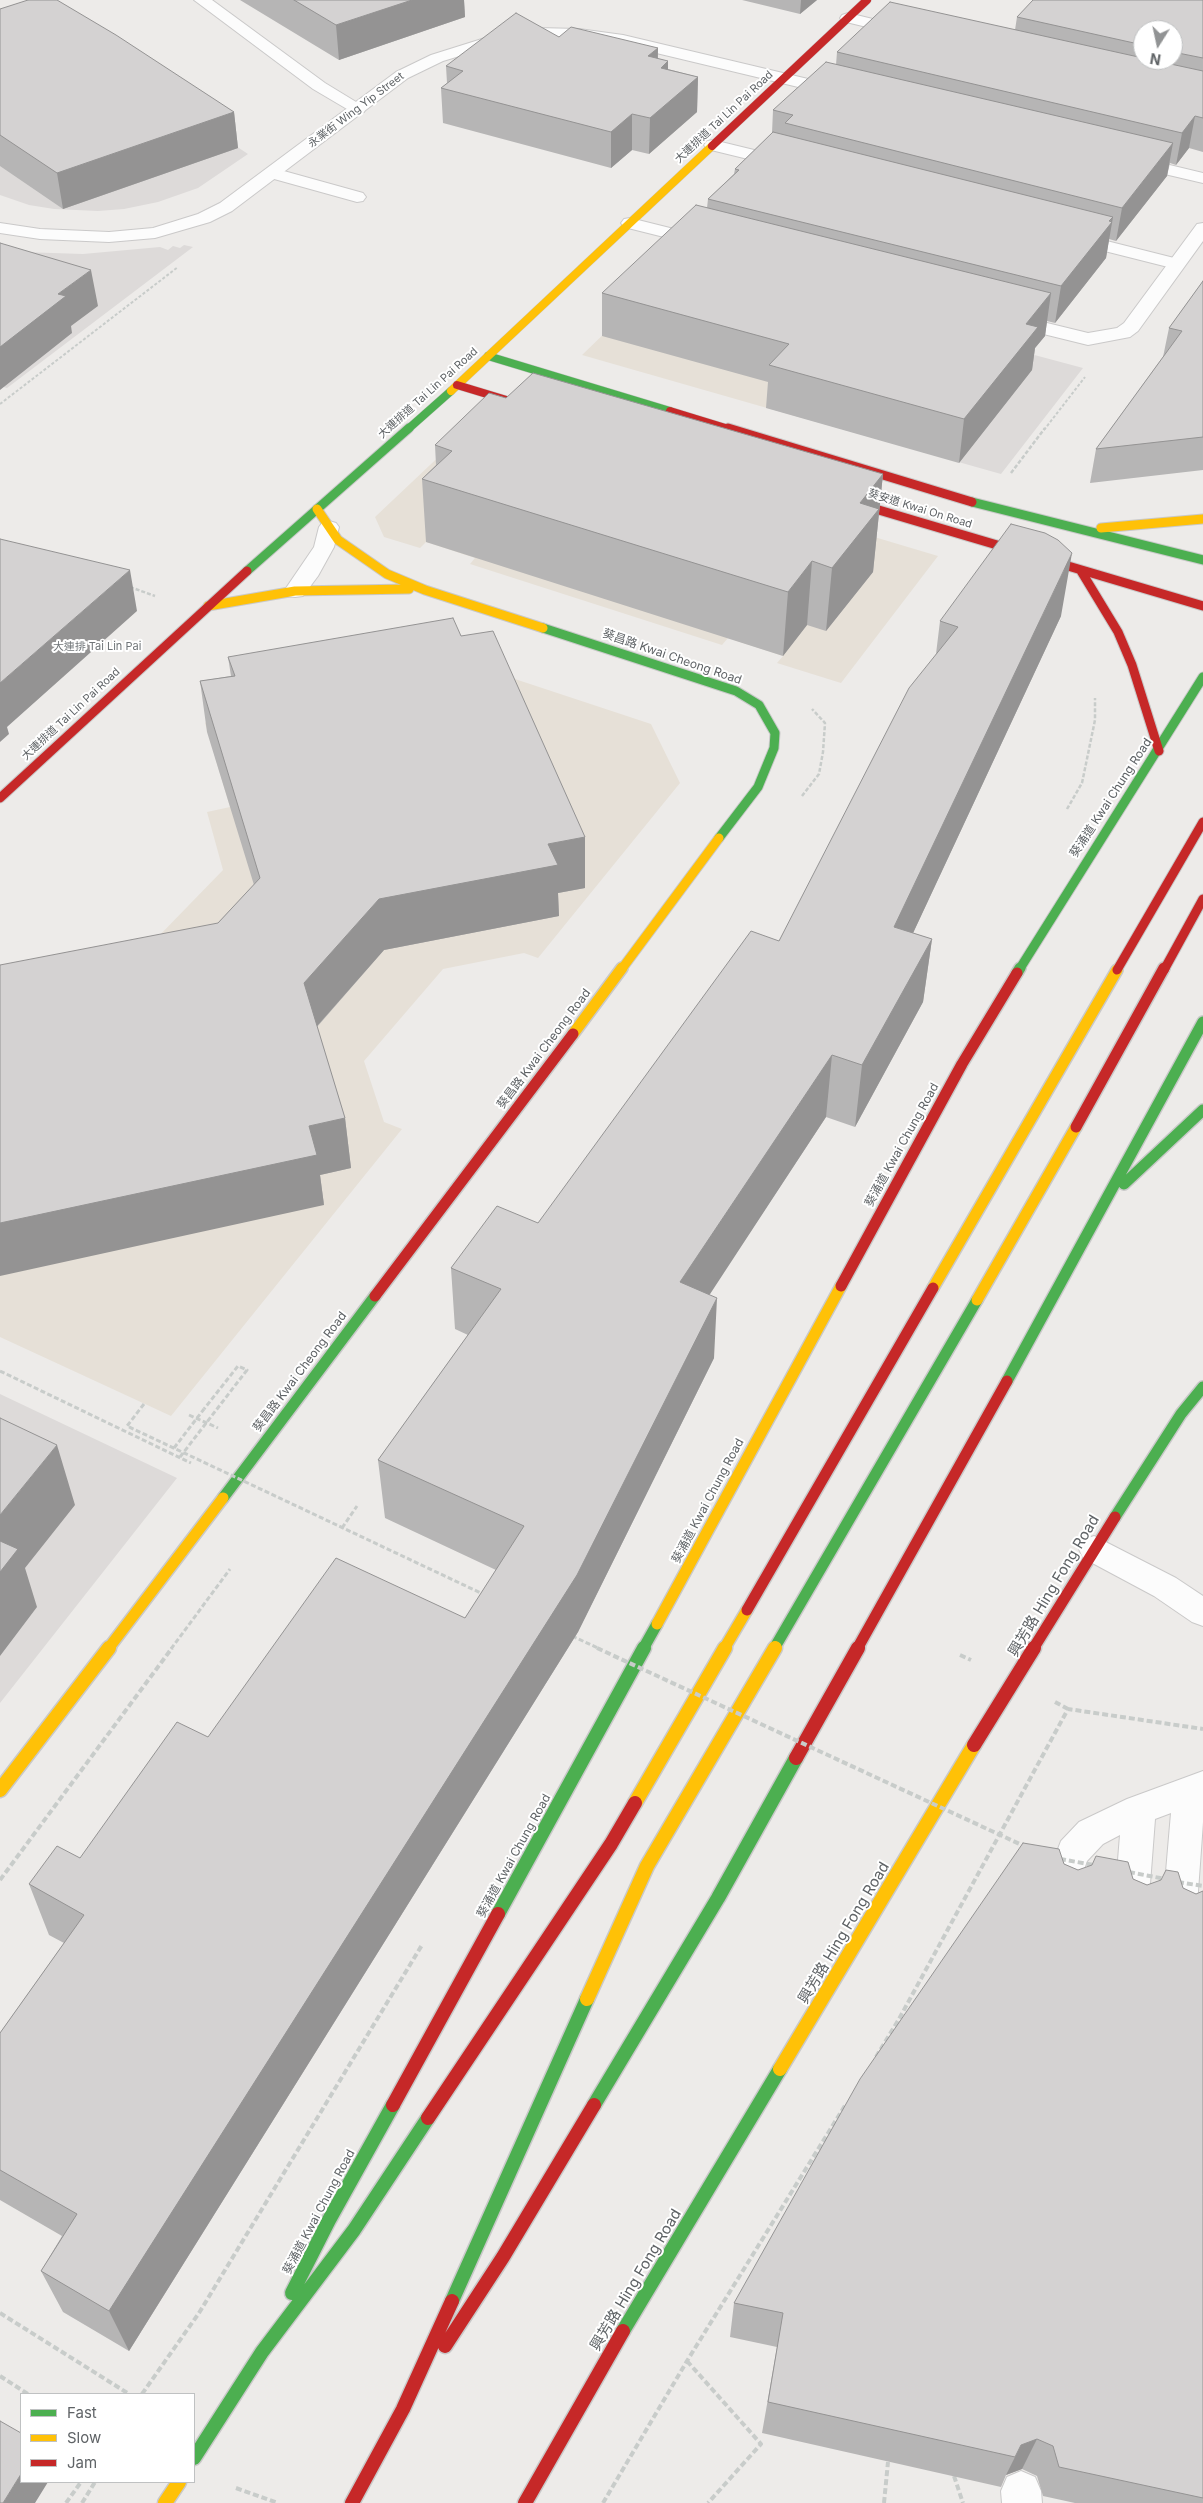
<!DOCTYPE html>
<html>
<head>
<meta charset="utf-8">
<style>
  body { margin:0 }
  #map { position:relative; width:1203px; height:2503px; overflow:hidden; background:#edebe9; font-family:Inter,sans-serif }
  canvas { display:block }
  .legend { position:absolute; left:20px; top:2393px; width:175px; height:90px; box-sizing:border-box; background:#fff; border:1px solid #bfc1c2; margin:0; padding:6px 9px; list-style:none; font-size:15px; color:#5f6366 }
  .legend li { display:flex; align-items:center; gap:10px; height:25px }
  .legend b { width:25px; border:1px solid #bfc1c2 }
  .north { position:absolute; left:1133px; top:20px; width:50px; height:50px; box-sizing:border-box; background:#fff; border:1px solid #bfc1c2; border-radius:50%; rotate:190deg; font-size:14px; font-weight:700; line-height:20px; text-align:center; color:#5f6366 }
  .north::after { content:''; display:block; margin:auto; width:18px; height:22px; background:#919394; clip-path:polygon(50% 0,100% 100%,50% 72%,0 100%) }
</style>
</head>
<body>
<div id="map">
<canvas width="1203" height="2503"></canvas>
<ul class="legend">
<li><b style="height:6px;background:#4caf50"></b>Fast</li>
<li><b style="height:6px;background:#ffc107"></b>Slow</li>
<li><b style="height:6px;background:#c62828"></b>Jam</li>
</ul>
<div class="north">N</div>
</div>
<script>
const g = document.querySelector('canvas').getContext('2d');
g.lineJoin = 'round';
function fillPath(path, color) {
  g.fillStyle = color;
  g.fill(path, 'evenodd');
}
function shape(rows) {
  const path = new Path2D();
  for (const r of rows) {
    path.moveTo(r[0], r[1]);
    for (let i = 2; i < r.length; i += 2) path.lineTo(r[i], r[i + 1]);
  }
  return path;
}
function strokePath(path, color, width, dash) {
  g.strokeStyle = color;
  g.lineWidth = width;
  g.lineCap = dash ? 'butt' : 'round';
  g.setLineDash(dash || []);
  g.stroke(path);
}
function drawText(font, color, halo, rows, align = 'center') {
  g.font = font + ' Inter,"Noto Sans TC",sans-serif';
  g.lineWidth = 4;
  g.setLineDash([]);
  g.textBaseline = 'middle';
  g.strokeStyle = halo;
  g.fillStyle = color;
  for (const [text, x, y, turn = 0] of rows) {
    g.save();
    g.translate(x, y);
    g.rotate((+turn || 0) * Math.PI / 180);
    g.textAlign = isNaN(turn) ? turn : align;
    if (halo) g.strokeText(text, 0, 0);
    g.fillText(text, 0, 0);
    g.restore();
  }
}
const commercial = shape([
  [670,270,786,387,767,408,582,355],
  [499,425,938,556,841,683,777,663,783,656,728,638,722,645,470,564,475,558,426,542,420,548,384,537,375,517,467,430],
  [400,641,651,724,680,783,538,958,524,953,443,969,364,1061,384,1122,402,1129,171,1416,0,1337,0,1018,119,977,223,870,207,812,230,807,205,723,265,664]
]);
const industrial = shape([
  [0,39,123,71,248,154,198,188,158,202,124,209,98,211,54,209,29,205,0,195],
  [184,245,193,247,7,388,0,386,0,248,22,252,83,254,160,247,168,250,173,246,180,248],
  [859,308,1083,368,1001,474,767,408],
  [0,1394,177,1478,0,1703]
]);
const pathFar3 = shape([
  [0,404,178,267],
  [1044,430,1085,377]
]);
const pathFar2 = shape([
  [1011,473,1045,428],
  [130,587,155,596],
  [802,796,819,774,823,752,825,723,812,709],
  [1067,809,1082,783,1095,720,1095,698]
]);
const pathFar1 = shape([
  [0,1371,191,1463],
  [189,1415,218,1428],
  [180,1457,247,1370,238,1366,204,1409],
  [342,1528,357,1506],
  [171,1649,230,1569]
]);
const path = shape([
  [960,1655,971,1660],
  [1055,1702,1068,1709],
  [0,1880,172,1648],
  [876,2057,899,2019,1068,1709,1203,1729],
  [0,2313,129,2394],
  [687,2361,761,2444,708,2503],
  [0,2376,28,2394],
  [142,2394,199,2313,422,1945],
  [954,2476,963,2503],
  [236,2488,278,2503],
  [66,2503,81,2482],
  [82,2503,95,2482],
  [603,2503,687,2361,846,2104],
  [884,2503,888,2462]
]);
const lane = shape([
  [194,0,212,0,325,83,366,108,364,112,358,113,352,112,313,89,194,0],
  [848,13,910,28,912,31,904,36,842,21,840,18,842,15,848,13],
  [713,140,791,159,794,163,791,167,785,168,707,149,704,145,707,141,713,140],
  [273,168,363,193,366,197,363,201,357,202,267,177,264,173,267,169,273,168],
  [1071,232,1182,260,1185,264,1182,268,1176,269,1065,241,1062,237,1065,233,1071,232],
  [329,521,336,523,339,527,334,547,318,576,303,596,295,597,287,596,284,591,314,547,319,527,322,523,329,521],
  [1094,1536,1176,1578,1203,1596,1203,1626,1192,1622,1154,1596,1083,1558,1079,1549,1083,1540,1094,1536],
  [1203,1771,1203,1822,1196,1919,1191,1930,1179,1935,1167,1930,1162,1919,1171,1813,1155,1819,1148,1910,1143,1921,1131,1926,1119,1921,1114,1910,1120,1835,1103,1844,1087,1861,1082,1875,1081,1896,1076,1907,1064,1912,1052,1907,1047,1896,1048,1875,1061,1841,1079,1822,1127,1799,1203,1771],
  [1021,2471,1035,2477,1041,2491,1042,2503,1002,2503,1001,2491,1007,2477,1021,2471]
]);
const street = shape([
  [537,28,579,29,623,35,846,88,848,92,846,96,840,97,623,45,579,39,537,38,509,41,443,61,408,78,232,211,210,222,155,238,109,242,40,239,0,233,0,223,40,229,109,232,153,228,198,214,220,203,396,72,431,55,501,33,537,28],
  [1132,156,1203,173,1203,183,1126,165,1123,161,1126,157,1132,156],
  [630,218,710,238,713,242,710,246,704,247,624,227,621,223,624,219,630,218],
  [1203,223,1203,241,1138,331,1130,337,1088,345,1003,324,1001,320,1003,316,1010,314,1088,333,1117,328,1124,323,1197,224,1203,223]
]);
const fastFar3 = shape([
  [488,356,670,411],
  [407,430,451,391]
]);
const fastFar2 = shape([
  [972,502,1203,560],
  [247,571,409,428],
  [543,628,736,691,759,705,775,733,774,748,758,787,719,838],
  [1019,970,1203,677]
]);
const fastFar1 = shape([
  [1017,973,1020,968],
  [1124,1184,1203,1110],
  [1007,1381,1203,1022],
  [223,1498,375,1296],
  [1115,1517,1181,1414,1203,1387],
  [775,1647,977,1300],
  [643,1649,657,1624]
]);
const fast = shape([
  [498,1914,644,1648],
  [594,2105,718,1898,796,1758],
  [292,2293,329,2220,393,2105],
  [452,2301,587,1999],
  [623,2331,780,2069],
  [194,2458,262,2352,354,2230,428,2118]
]);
const slowFar3 = shape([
  [451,391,712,146]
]);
const slowFar2 = shape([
  [317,509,338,540,387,574,425,590,543,628],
  [1101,528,1203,519],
  [208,606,295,591,409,589],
  [621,970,719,838]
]);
const slowFar1 = shape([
  [573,1034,622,968],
  [933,1288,1117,970],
  [977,1300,1076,1127],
  [657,1624,841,1286],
  [108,1649,223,1498],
  [724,1649,747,1610],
  [774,1649,775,1647]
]);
const slow = shape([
  [0,1790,109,1648],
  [635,1803,725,1648],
  [587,1999,647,1866,775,1648],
  [780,2069,974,1745],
  [165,2503,179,2482]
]);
const jamFar3 = shape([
  [712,146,867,0],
  [457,385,523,405],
  [670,411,732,430]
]);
const jamFar2 = shape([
  [728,428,972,502],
  [845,500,1203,606],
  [1081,571,1118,632,1132,665,1159,751],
  [0,798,247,571],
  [1117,970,1203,822],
  [1164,970,1203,899]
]);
const jamFar1 = shape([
  [1076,1127,1164,968],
  [841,1286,962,1064,1017,973],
  [375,1296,573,1034],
  [747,1610,933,1288],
  [857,1649,1007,1381],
  [1033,1649,1115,1517]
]);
const jam = shape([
  [974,1745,1034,1648],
  [796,1758,858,1648],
  [393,2105,498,1914],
  [428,2118,611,1844,635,1803],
  [445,2346,503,2257,594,2105],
  [352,2503,403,2409,452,2301],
  [525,2503,623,2331]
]);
const pathBridgeFar1 = shape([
  [144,1404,127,1426,485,1595],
  [174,1448,204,1409],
  [572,1636,600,1649]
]);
const pathBridge = shape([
  [597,1648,1024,1846],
  [1060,1859,1094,1865],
  [1129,1872,1165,1879],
  [1178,1882,1203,1886]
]);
const wall = shape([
  [240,0,464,0,465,17,339,60],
  [742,0,817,0,800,14],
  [1203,0,1203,152,1189,148,1176,165,1170,163,1167,176,1116,241,1109,239,1106,258,1055,323,1047,321,1045,336,1035,348,1032,370,959,463,766,408,768,382,602,336,602,293,707,208,708,199,734,174,735,169,772,133,773,110,836,65,837,52,1015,30,1017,17],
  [1143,30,1173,30,1173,60,1143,60],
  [0,9,234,112,238,148,63,209,0,166],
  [559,37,658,48,658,59,668,61,668,69,698,77,697,112,649,154,632,150,611,168,443,123,441,88,447,83,446,66],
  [1203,281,1203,470,1090,483,1096,449,1163,357,1169,328],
  [506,398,883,474,873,572,826,631,807,625,783,656,426,542,422,479,436,465,435,445],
  [1061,616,913,933,932,939,923,1002,855,1127,826,1117,709,1294,714,1358,578,1632,129,2351,63,2312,41,2271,62,2236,0,2200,0,2033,64,1943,49,1935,29,1884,80,1858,208,1737,465,1618,496,1570,385,1518,378,1460,468,1335,455,1329,451,1268,538,1223,779,941,936,654,940,621],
  [461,636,585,837,585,888,558,893,559,916,384,950,317,1027,345,1118,351,1168,320,1175,324,1205,218,923,254,885,207,732,200,681,231,676,228,657],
  [1064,1864,1078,1870,1133,1879,1147,1885,1183,1888,1196,1894,1203,1891,1203,2503,1075,2503,1043,2496,1037,2476,1022,2469,1006,2475,1001,2487,762,2433,777,2347,730,2337,734,2303]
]);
const shadedWall = shape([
  [412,0,464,0,465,17,339,60,336,25],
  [801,0,817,0,800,14],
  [658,48,657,84,648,56],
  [668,61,668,97,661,68],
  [698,77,697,112,649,154,650,118],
  [234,112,238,148,63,209,57,173],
  [632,114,632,150,611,168,611,132],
  [1195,116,1189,148,1176,165,1182,133],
  [1173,143,1167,176,1116,241,1122,208],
  [1113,217,1106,258,1055,323,1061,286],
  [91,270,98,306,71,326,72,333,0,390,0,347,58,294],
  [1051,293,1045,336,1035,348,1032,370,959,463,964,419,1026,324],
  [883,474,873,572,826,631,832,568,860,503],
  [1072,553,1061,616,886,991,894,927],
  [812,561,807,625,783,656,788,592],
  [130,570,137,611,7,727,9,734,0,742,0,683],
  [585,837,585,888,558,893,559,916,384,950,310,1034,304,983,379,899,548,844],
  [932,939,923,1002,855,1127,862,1065],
  [832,1055,826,1117,678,1343,680,1282],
  [345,1118,351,1168,320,1175,324,1205,0,1276,0,1223,309,1126],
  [717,1298,714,1358,578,1632,129,2351,109,2311],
  [57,1445,75,1505,25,1568,37,1607,0,1656,0,1515],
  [1037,2439,1022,2469,1006,2475,1021,2445],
  [21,2474,21,2482,48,2482,35,2503,3,2503]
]);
const building = shape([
  [28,0,57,0,116,35,234,112,57,173,0,135,0,9,28,0],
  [294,0,412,0,336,25,294,0],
  [1033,0,1203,0,1203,58,1173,52,1173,30,1143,30,1143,45,1017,17,1033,0],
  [890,2,1143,58,1143,60,1152,60,1203,71,1203,118,1195,116,1182,133,837,52,890,2],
  [516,13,559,37,571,27,658,48,648,56,668,61,661,68,698,77,650,118,632,114,611,132,441,88,463,71,446,66,516,13],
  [826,62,1173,143,1122,208,785,123,793,115,773,110,826,62],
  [773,132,1113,217,1109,221,1112,222,1061,286,708,199,739,170,735,169,773,132],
  [696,205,1051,293,1026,324,1038,327,964,419,769,365,789,344,602,293,696,205],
  [0,243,91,270,58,294,66,296,0,347,0,243],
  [1203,281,1203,437,1096,449,1182,331,1169,328,1203,281],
  [533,373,883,474,860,503,879,509,832,568,812,561,788,592,422,479,452,451,435,445,489,393,506,398,533,373],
  [1011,524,1045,533,1058,540,1072,553,894,927,932,939,862,1065,832,1055,680,1282,717,1298,577,1575,109,2311,41,2271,77,2214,0,2170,0,2033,84,1915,29,1884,57,1846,80,1858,177,1722,208,1737,336,1558,465,1618,524,1526,378,1460,501,1289,451,1268,497,1206,538,1223,751,931,779,941,909,688,958,627,940,621,1011,524],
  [0,539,130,570,0,683,0,539],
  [453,618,461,636,493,631,585,837,548,844,558,865,379,899,304,983,345,1118,309,1126,317,1155,0,1223,0,965,218,923,260,878,200,681,235,676,228,657,453,618],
  [0,1418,57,1445,0,1515,0,1418],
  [0,1541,18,1549,0,1572,0,1541],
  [1023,1843,1059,1849,1064,1864,1078,1870,1092,1865,1096,1856,1128,1862,1133,1879,1147,1885,1161,1880,1166,1870,1178,1872,1183,1888,1196,1894,1203,1891,1203,2498,1059,2467,1053,2446,1037,2439,1021,2445,1015,2457,768,2402,783,2313,734,2303,860,2079,1023,1843],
  [0,2421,21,2433,21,2474,3,2503,0,2503,0,2421]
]);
const farStreetnames = [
  ["永業街 Wing Yip Street",356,110,-37],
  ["大連排道 Tai Lin Pai Road",724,117,-43],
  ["大連排道 Tai Lin Pai Road",428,393,-42],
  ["葵安道 Kwai On Road",920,509,17],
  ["大連排道 Tai Lin Pai Road",71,714,-43]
];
const farNeighbourhoodnames = [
  ["大連排 Tai Lin Pai",97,647]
];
const streetNames = [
  ["葵昌路 Kwai Cheong Road",672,657,19],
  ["葵涌道 Kwai Chung Road",1111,798,-57],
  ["葵昌路 Kwai Cheong Road",544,1049,-53],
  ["葵涌道 Kwai Chung Road",902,1145,-61],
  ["葵昌路 Kwai Cheong Road",300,1372,-53],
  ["葵涌道 Kwai Chung Road",708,1501,-62],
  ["葵涌道 Kwai Chung Road",514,1856,-61],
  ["葵涌道 Kwai Chung Road",319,2212,-62]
];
const nearStreetnames = [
  ["興芳路 Hing Fong Road",1054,1586,-59],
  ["興芳路 Hing Fong Road",844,1933,-59],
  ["興芳路 Hing Fong Road",636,2280,-59]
];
fillPath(commercial, '#e6e0d7');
fillPath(industrial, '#dddad9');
strokePath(lane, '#cac9c9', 2);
strokePath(street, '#cac9c9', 2);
strokePath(fastFar3, '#c9c9c9', 9);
strokePath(fastFar2, '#c9c9c9', 11);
strokePath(fastFar1, '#c9c9c9', 14);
strokePath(fast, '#c9c9c9', 17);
strokePath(slowFar3, '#c9c9c9', 9);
strokePath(slowFar2, '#c9c9c9', 11);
strokePath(slowFar1, '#c9c9c9', 14);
strokePath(slow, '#c9c9c9', 17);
strokePath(jamFar3, '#c9c9c9', 9);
strokePath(jamFar2, '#c9c9c9', 11);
strokePath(jamFar1, '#c9c9c9', 14);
strokePath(jam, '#c9c9c9', 17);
strokePath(pathFar3, '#c8ccca', 2, [3, 2]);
strokePath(pathFar2, '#c8ccca', 2.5, [4, 2]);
strokePath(pathFar1, '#c8ccca', 3, [5, 2.5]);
strokePath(path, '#c8ccca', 4, [6, 3]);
fillPath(lane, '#fcfcfc');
fillPath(street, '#fcfcfc');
strokePath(fastFar3, '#4caf50', 8);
strokePath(fastFar2, '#4caf50', 9);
strokePath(fastFar1, '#4caf50', 11);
strokePath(fast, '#4caf50', 14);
strokePath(slowFar3, '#ffc107', 8);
strokePath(slowFar2, '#ffc107', 9);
strokePath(slowFar1, '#ffc107', 11);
strokePath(slow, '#ffc107', 14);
strokePath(jamFar3, '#c62828', 8);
strokePath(jamFar2, '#c62828', 9);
strokePath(jamFar1, '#c62828', 11);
strokePath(jam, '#c62828', 14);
strokePath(pathBridgeFar1, '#c8ccca', 3, [5, 2.5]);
strokePath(pathBridge, '#c8ccca', 4, [6, 3]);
fillPath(wall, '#b6b5b5');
fillPath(shadedWall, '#949393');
fillPath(building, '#d4d2d2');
strokePath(building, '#949393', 1);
drawText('11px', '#5f6366', '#fff', farStreetnames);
drawText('11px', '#707578', '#fff', farNeighbourhoodnames);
drawText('12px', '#5f6366', '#fff', streetNames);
drawText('15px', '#5f6366', '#fff', nearStreetnames);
</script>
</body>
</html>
